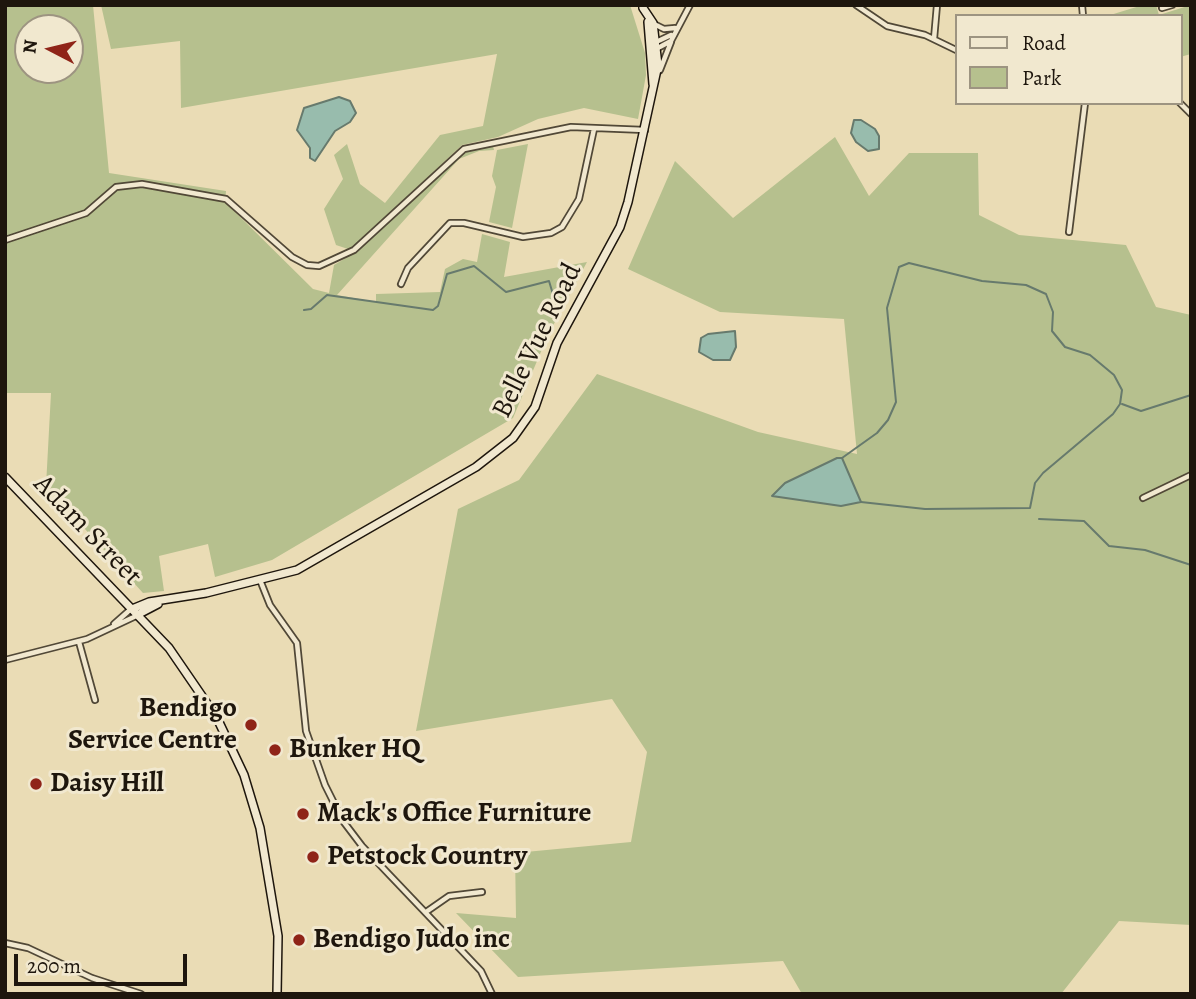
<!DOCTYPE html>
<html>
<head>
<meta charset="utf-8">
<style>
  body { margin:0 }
  #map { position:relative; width:1196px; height:999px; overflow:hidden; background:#eadcb5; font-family:Alegreya,serif }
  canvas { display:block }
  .frame { position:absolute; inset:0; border:7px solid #1e160d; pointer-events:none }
  .legend { position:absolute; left:955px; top:14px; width:228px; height:91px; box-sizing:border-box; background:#f1e8cf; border:2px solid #9d9481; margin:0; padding:9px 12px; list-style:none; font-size:21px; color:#1e160d }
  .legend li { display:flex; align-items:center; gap:14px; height:35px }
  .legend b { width:35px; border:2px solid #9d9481 }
  .north { position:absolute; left:14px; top:14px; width:70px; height:70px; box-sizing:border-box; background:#f1e8cf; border:2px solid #9d9481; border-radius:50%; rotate:277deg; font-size:19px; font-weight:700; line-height:28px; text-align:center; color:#1e160d }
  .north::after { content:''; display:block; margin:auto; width:24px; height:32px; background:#8f2418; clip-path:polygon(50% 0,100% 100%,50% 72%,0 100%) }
  .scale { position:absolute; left:14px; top:954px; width:173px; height:32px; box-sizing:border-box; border:4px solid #1e160d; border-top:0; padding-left:9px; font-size:21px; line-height:24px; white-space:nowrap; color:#1e160d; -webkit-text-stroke:5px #f1e8cf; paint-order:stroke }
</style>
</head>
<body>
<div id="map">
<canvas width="1196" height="999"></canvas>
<div class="frame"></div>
<ul class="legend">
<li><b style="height:9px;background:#f1e8cf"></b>Road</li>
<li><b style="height:19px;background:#b6c08e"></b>Park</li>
</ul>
<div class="north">N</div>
<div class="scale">200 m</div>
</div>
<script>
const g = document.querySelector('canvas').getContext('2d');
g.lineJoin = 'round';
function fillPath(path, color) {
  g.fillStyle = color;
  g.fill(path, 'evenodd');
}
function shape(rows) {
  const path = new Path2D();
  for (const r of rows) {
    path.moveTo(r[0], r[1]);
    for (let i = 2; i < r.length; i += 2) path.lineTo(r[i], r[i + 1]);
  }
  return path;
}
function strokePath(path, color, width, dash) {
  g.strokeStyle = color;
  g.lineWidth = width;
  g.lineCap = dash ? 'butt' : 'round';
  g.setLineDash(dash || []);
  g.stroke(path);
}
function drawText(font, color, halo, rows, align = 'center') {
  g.font = font + ' Alegreya,serif';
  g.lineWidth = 6;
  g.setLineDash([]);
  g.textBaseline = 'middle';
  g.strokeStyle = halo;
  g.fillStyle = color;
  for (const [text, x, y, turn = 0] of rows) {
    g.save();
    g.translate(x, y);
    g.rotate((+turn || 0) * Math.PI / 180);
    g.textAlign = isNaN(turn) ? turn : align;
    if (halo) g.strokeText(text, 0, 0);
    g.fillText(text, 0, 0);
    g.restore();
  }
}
const green = shape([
  [5,5,93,5,109,173,226,191,225,202,313,289,329,293,334,265,351,255,458,154,468,149,493,146,494,150,479,151,459,159,337,295,376,302,376,294,440,292,445,269,463,259,477,262,482,234,510,242,504,277,587,262,548,335,513,418,272,560,215,577,208,544,159,556,164,591,143,593,46,486,51,393,5,393],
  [28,28,70,28,70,70,28,70],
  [101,5,630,5,645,53,646,75,638,119,584,108,538,119,498,137,462,145,351,250,336,245,324,209,343,179,334,155,347,144,360,184,385,203,440,135,483,126,497,54,181,108,180,41,111,49],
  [1143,5,1156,5,1159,15,1191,5,1191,54,1180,57,1180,16,1107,16],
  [835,137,869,196,909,153,978,153,979,215,1019,235,1126,245,1156,307,1191,315,1191,925,1119,921,1061,994,802,994,783,961,518,977,456,913,516,918,515,853,631,842,647,752,612,699,416,731,458,509,519,480,597,374,758,432,857,454,844,319,720,312,628,269,675,161,733,218],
  [528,144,512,228,489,222,496,187,492,176,497,150]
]);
const water = shape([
  [339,97,350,101,356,113,350,122,335,131,315,161,310,158,310,148,297,130,304,108,339,97],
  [854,120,861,120,875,129,879,136,879,149,868,151,856,142,851,133,854,120],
  [735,331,736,347,730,360,713,360,699,352,701,338,708,334,735,331],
  [837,458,842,458,861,502,841,506,772,496,785,483,837,458]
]);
const stream = shape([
  [304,310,311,309,327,295,433,310,438,306,447,274,474,266,506,292,549,281,558,311],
  [1122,404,1141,411,1191,395],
  [842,458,877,433,888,420,896,402,887,308,899,267,909,263,982,281,1026,285,1046,294,1053,312,1052,331,1065,347,1090,355,1114,375,1122,390,1120,404,1113,414,1043,473,1035,483,1030,508,925,509,861,502],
  [1039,519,1084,521,1109,546,1145,550,1191,565]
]);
const street = shape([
  [856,5,887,26,925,35,956,50],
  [1082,5,1083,16],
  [1162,8,1172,5],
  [654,24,664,29,675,28],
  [934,39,937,5],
  [654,43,671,35],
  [656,49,671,41,690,5],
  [660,70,671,42],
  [1180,103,1191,114],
  [1069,232,1085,103],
  [5,240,86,213,116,187,142,184,226,199,292,257,307,265,319,266,354,250,464,149,571,127,645,130],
  [401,284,408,268,450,223,464,223,523,237,551,233,562,227,579,199,594,129],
  [1143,498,1191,475],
  [260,580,270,605,297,643,306,731,325,785,343,821,362,846,481,971,492,994],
  [114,624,131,609],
  [79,642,95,700],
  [5,660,87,639,136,616],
  [426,912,449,896,482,892],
  [5,943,28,948,92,978,141,994]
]);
const secondary = shape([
  [648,22,653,84],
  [5,477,169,648,217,718,244,775,260,828,278,936,277,994],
  [132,609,149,602,206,593,297,570,476,467,513,438,535,407,557,343,620,227,628,202,658,65,653,23,643,8],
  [137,615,158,604]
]);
const markers = [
  [251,725,7,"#8f2418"],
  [275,750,7,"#8f2418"],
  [36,784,7,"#8f2418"],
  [303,814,7,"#8f2418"],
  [313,857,7,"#8f2418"],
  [299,940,7,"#8f2418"]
];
const streetNames = [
  ["Belle Vue Road",538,341,-64],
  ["Adam Street",87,531,46]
];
const poiNames = [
  ["Bendigo",237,709,"right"],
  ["Service Centre",237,741,"right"],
  ["Bunker HQ",289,750],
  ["Daisy Hill",50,784],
  ["Mack's Office Furniture",317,814],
  ["Petstock Country",327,857],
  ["Bendigo Judo inc",313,940]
];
fillPath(green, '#b6c08e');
fillPath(water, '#98bcad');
strokePath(water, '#677a6d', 2);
strokePath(stream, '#677a6d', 2);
strokePath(street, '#514837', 8);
strokePath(secondary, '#1e160d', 10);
strokePath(street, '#f1e8cf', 4.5);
strokePath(secondary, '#f1e8cf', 7);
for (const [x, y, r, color] of markers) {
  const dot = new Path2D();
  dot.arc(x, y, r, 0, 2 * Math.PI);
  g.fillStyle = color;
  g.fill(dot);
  strokePath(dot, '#f1e8cf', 2.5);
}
drawText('28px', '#1e160d', '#f1e8cf', streetNames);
drawText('bold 28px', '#1e160d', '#f1e8cf', poiNames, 'left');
</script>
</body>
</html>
